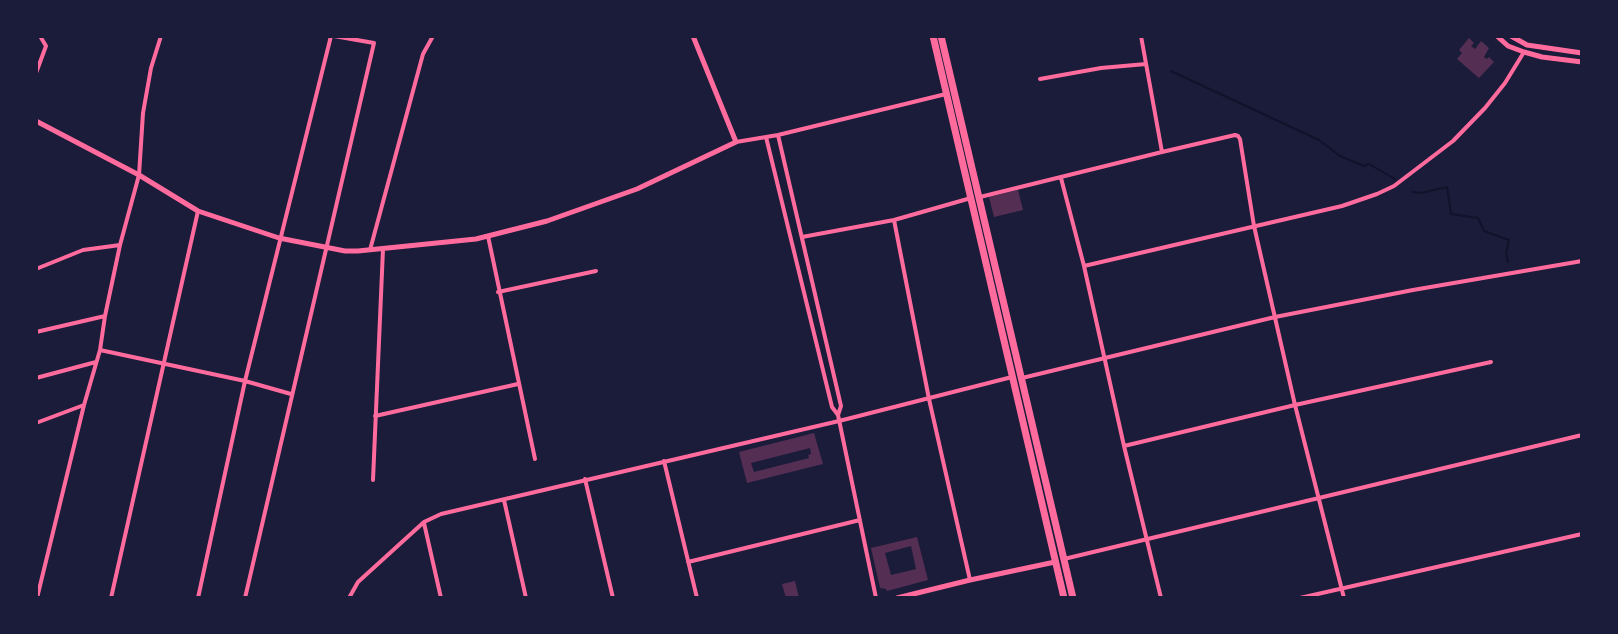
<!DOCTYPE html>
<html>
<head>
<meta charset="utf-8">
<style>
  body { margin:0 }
  #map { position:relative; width:1618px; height:634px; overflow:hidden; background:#1b1b3a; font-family:"DM Sans",sans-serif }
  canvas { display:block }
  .frame { position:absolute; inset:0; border:38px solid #1b1b3a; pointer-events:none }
</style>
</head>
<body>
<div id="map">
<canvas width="1618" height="634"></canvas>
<div class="frame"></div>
</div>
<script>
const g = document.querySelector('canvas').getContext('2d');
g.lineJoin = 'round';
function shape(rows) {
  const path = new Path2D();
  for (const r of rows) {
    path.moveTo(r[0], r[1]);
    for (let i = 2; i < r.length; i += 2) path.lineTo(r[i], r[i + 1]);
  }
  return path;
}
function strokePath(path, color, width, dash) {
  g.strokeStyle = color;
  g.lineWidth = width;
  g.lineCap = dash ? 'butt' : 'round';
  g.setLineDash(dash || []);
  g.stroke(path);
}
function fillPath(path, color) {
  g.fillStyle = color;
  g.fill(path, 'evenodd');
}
const stream = shape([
  [1171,71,1319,140,1340,156,1364,166,1369,164,1395,179],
  [1412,192,1421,193,1447,187,1451,214,1478,218,1484,231,1509,240,1506,253,1508,262]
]);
const building = shape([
  [1469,38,1474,43,1471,46,1475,49,1481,41,1489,48,1484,57,1487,59,1489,57,1494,62,1479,78,1457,59,1462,53,1459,50],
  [1018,190,1023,210,994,217,989,197],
  [814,433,823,464,747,483,739,452],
  [810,448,811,454,808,455,809,458,754,472,751,463],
  [917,537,928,580,887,591,886,589,880,588,871,548],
  [911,546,916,569,891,575,885,553],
  [795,581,799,598,786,598,782,584]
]);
const minor = shape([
  [161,36,151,68,143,113,139,175,120,245,105,316,100,350,245,381,291,394],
  [1141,36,1162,152],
  [36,73,46,46,40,36],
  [1040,79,1101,68,1146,64],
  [778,135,841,406,838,415,876,598],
  [766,137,832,407,838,415],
  [736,142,778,135,946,94],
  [1061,178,1084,266,1124,446,1161,598],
  [980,197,1162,152,1235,135,1238,136,1240,139,1254,226,1295,405,1344,598],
  [894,220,929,399,970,580],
  [488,236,535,459],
  [802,237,894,220,971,198],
  [370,250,423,54,433,36],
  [1084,266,1342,206,1377,194,1394,186,1453,141,1485,108,1505,83,1524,52],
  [36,269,83,250,120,245],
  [498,292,596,271],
  [36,332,105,316],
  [36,378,96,362],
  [1022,378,1275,317,1413,290,1582,261],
  [375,416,518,384],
  [36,423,84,405],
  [1124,446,1295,405,1491,362],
  [664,461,697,598],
  [585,479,613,598],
  [373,480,383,249],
  [504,500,526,598],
  [424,523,441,598],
  [1064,559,1582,435],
  [688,562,860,520],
  [37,598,84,405,100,350],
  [111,598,198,211],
  [198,598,245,381,331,36],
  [245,598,374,43,334,36],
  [349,598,358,582,424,522,441,514,839,421,1012,377],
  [1300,598,1582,534]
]);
const tertiary = shape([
  [1497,36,1508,46,1524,52,1542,57,1582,62],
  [1511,36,1527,45,1582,53],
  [36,121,139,175,198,211,279,238,345,251,358,251,476,239,547,221,637,189,736,142,693,36],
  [897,598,970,580,1055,562]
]);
const primary = shape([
  [933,36,1064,598],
  [941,36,1073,598]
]);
strokePath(stream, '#12122b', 2);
fillPath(building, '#542f53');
strokePath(minor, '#ff6b9d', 4);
strokePath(tertiary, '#ff6b9d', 5);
strokePath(primary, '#ff6b9d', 7);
</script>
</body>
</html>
